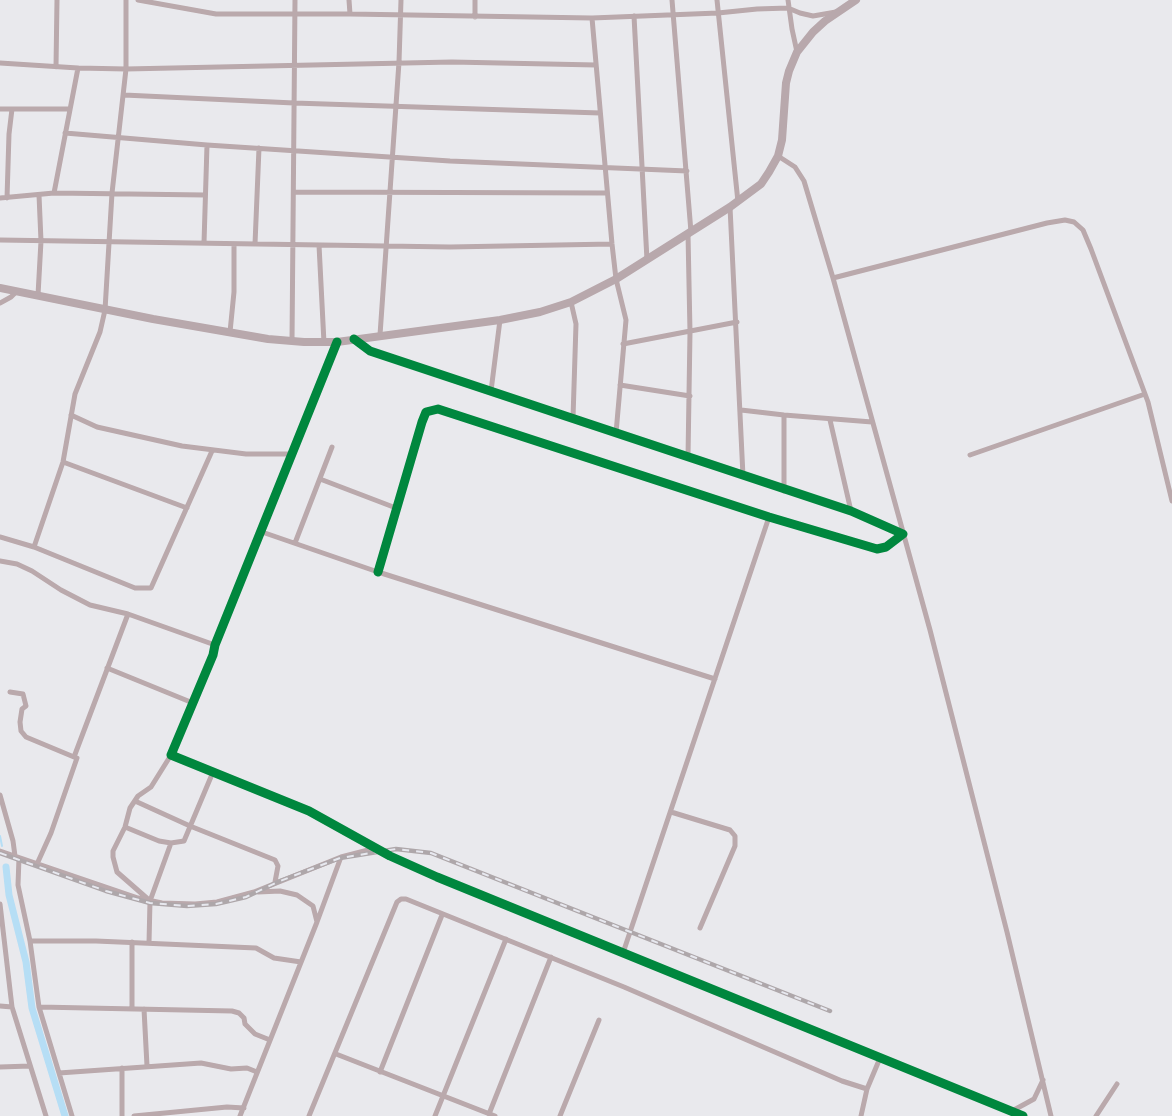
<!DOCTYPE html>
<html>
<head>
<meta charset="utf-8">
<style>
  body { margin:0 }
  canvas { display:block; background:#e9e9ed }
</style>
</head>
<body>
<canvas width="1172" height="1116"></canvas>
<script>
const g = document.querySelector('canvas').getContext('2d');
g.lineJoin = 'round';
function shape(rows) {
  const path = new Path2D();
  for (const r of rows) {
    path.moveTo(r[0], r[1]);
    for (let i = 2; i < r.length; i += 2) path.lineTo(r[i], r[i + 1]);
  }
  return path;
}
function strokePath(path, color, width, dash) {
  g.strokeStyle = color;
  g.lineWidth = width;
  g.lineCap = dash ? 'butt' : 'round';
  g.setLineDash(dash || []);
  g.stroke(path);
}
const stream = shape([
  [0,836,2,846]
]);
const canal = shape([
  [6,867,9,895,26,962,32,1008,65,1116]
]);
const street = shape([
  [138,0,216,14,350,14,592,18,718,13,757,9,788,8,800,13,813,16,836,12],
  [349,0,350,14],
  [475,0,475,17],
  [672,0,691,232],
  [717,0,738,202],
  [788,0,792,29,797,52],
  [634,16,647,260],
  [592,18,612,244,616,279,626,320,616,433],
  [0,63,78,68,126,69,452,62,596,65],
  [56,67,57,0],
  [124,95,294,103,600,113],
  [0,109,70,109],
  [65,133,207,145,450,161,687,171],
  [778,156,795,167,804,181,833,278,930,630,1007,932,1051,1116],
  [294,192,607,193],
  [54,193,78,68],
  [0,198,54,193,205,195],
  [7,198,9,134,12,109],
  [730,207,743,476],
  [688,234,690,332,688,457],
  [0,240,450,247,612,244],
  [204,243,207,145],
  [255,244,259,148],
  [319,245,324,343],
  [833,278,1047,223,1065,220,1074,222,1083,230,1091,249,1148,402,1172,501],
  [38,295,41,241,39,195],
  [571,302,576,324,573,418],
  [0,303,11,297,17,291],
  [230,332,234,292,234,244],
  [380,335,399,62,401,0],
  [354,339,370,351,851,511,903,534,886,547,877,549,769,517,438,409,426,412,422,422,378,572],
  [292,341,295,0],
  [337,342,215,645,213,655,171,755,309,811,390,856,437,877,1023,1116],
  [623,344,737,322],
  [620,385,690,396],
  [491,391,500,320],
  [741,410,784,415,872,422],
  [71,415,97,427,182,446,246,454,292,454],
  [784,415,784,491],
  [830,420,851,511],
  [970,455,1145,394],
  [63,462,187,508],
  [320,479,396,508],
  [262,532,378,572,715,679],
  [0,537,34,547,135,588,151,588,212,451],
  [295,543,332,447],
  [34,547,63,462,75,394,100,332,105,310,112,193,126,69,126,0],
  [0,561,17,564,32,571,61,590,90,605,128,614,215,645],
  [107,668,193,703],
  [10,692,23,694,26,706,22,709,20,722,21,731,26,737,74,757],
  [0,795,13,841,15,856],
  [135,801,190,826,275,860,278,866,275,882],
  [671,812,730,830,735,836,735,846,700,928],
  [125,827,159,841,171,843,184,841,213,772],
  [0,851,138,898,162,903,195,904,217,902,254,892,341,857,376,848],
  [19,858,18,885,30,941,39,1007,72,1116],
  [37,864,51,833,77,758,74,757,128,614],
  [258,892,280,891,297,895,313,906,317,922],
  [149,900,117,872,113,857,113,851,125,827,130,808,138,796,151,787,171,755],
  [0,904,12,1007,46,1116],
  [30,941,96,941,256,948,274,958,301,962],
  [149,943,150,901,171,843],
  [623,953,769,517],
  [0,1006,12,1007],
  [39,1007,232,1011,239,1013,244,1018,245,1024,255,1034,270,1040],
  [132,1008,132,942],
  [144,1009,147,1066],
  [336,1054,495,1116],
  [0,1067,30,1066],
  [380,1072,442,915],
  [59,1073,201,1063,231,1069,247,1068,257,1072],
  [1012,1111,1034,1099,1043,1080],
  [489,1114,551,957],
  [122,1116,122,1068],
  [134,1116,227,1107,244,1108],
  [240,1116,317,922,341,857],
  [309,1116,397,902,401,899,406,899,624,987,842,1081,867,1089],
  [435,1116,506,939],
  [560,1116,599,1020],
  [861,1116,867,1089,880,1058],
  [1096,1116,1117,1084]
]);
const secondary = shape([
  [0,288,153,319,268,339,304,342,337,342,500,320,540,312,571,302,616,279,730,207,761,184,769,172,778,156,782,140,786,83,789,71,797,52,813,32,825,21,856,0]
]);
const rail = shape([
  [0,853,106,891,150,903,187,906,216,904,246,897,280,881,340,858,396,849,431,853,830,1011]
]);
const cycleway = shape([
  [354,339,370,351,851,511,903,534,886,547,877,549,769,517,438,409,426,412,422,422,378,572],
  [337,342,215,645,213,655,171,755,309,811,390,856,437,877,1023,1116]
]);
strokePath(stream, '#b6def5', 2);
strokePath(canal, '#b6def5', 7);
strokePath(street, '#baa9ac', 5);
strokePath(secondary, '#b8a8ac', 8);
strokePath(rail, '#aea7aa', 4.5);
strokePath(rail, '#e7e8ef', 2, [7]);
strokePath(cycleway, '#00873e', 9);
</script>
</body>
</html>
